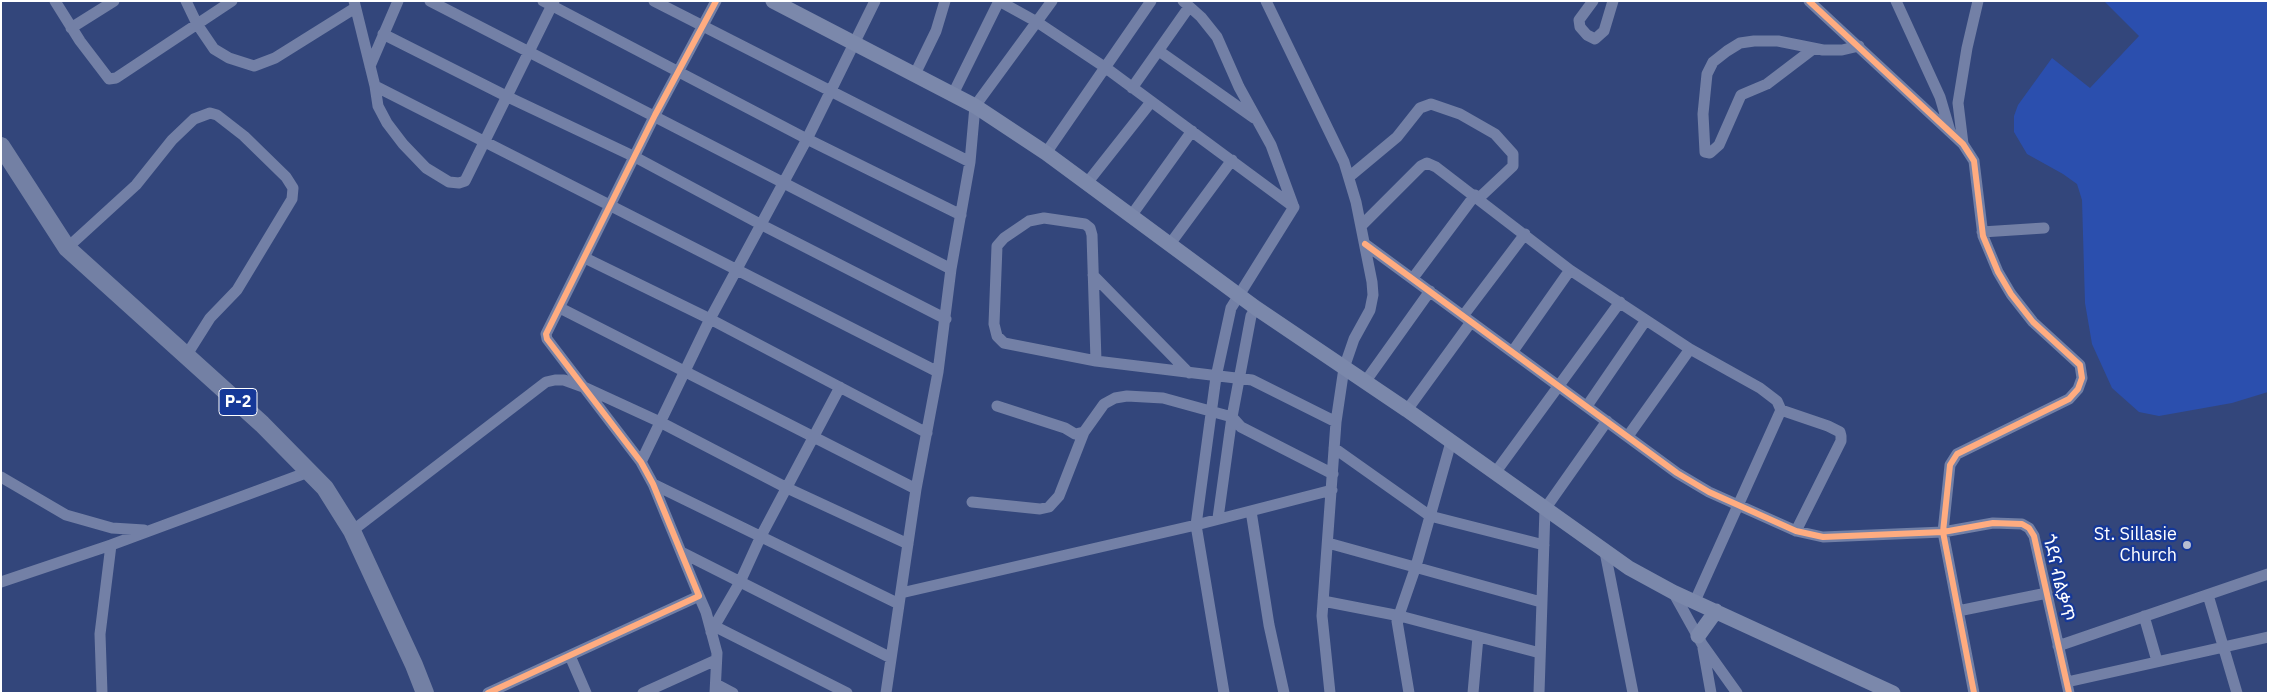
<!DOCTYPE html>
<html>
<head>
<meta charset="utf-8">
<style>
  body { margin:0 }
  #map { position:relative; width:2269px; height:694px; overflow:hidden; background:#33467b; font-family:"IBM Plex Sans",sans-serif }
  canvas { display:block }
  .frame { position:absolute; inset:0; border:2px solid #fff; pointer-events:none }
</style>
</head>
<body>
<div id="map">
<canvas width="2269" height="694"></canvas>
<div class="frame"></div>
</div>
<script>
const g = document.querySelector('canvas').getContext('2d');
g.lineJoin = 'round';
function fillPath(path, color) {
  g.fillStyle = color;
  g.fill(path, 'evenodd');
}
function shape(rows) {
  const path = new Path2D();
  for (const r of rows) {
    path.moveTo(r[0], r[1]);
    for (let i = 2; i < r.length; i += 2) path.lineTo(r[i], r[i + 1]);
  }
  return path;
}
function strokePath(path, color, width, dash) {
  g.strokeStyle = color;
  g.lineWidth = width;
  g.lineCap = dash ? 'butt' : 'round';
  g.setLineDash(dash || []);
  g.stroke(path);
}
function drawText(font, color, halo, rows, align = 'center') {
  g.font = font + ' "IBM Plex Sans","Noto Sans Ethiopic",sans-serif';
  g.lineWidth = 4.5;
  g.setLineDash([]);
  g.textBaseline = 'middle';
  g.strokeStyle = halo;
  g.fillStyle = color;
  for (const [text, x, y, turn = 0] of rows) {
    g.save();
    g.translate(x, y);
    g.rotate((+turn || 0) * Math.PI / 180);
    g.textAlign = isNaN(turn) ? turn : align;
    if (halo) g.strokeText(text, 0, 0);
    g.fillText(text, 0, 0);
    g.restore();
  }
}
const green = shape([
  [2104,1,2268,1,2268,392,2232,403,2159,416,2139,412,2112,388,2092,344,2085,303,2082,200,2077,184,2063,174,2027,154,2014,132,2014,116,2018,105,2052,58,2090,88,2139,36]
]);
const minor = shape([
  [55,1,80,41,109,79,116,78,232,1],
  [186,1,197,24,214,49,229,58,254,66,275,58,355,8],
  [354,1,375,86,378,106,387,123,403,144,426,168,449,182,459,183,465,181,554,1],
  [430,1,951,269],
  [543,1,807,139,961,215],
  [654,1,970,162],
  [999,1,1037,22,1106,68,1294,207,1231,308,1216,377,1196,525,1224,693],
  [1183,1,1201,17,1217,37,1239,87,1271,145,1293,205],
  [1266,1,1344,162,1356,202,1372,282,1373,295,1370,310,1354,339,1344,368,1336,422,1322,616,1330,693],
  [1593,1,1579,20,1580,27,1587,35,1595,39,1604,31,1613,1],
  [1809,1,1963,144,1974,161,1983,236,1998,272,2011,294,2033,322,2080,365,2082,378,2078,389,2069,399,1957,454,1950,465,1943,532,1974,693],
  [1896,1,1940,97,1950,131],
  [71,28,114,1],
  [383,34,508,97,635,157,760,224,946,319],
  [1813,49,1767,84,1741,95,1719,145,1710,153,1705,152,1703,114,1707,74,1713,62,1727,51,1740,43,1754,41,1778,41,1823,50,1842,50,1859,46],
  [1159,51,1254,118],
  [370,66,398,1],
  [915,74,936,31,945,1],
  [375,86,938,372],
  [1132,88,1189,7],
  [953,94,999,1],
  [1963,144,1958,103,1967,48,1978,1],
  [1046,153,1151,1],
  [1349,177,1397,137,1420,108,1431,104,1460,114,1495,134,1513,154,1513,166,1479,198],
  [1087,183,1151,102],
  [1131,216,1192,131],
  [1361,226,1421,166,1427,163,1436,167,1570,270,1690,349,1760,388,1777,401,1781,410,1695,601],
  [1982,232,2044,228],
  [1170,244,1232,160],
  [1365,244,1677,473,1709,492,1796,531,1823,537,1943,532,1993,523,2022,524,2029,528,2034,536,2069,693],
  [67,248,136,185,172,140,194,119,210,113,217,115,244,136,286,177,293,188,292,199,237,290,210,318,186,356],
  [585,258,710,319,927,433],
  [1093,275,1189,373],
  [1413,278,1475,195],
  [560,308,916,489],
  [1463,316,1525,234],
  [1513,351,1570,270],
  [1096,361,1092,235,1090,228,1085,224,1044,218,1029,221,1004,238,997,246,994,324,997,336,1004,343,1096,361,1252,380,1336,422],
  [1365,382,1430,291],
  [997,406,1065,428,1075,434,1084,432,1104,404,1115,398,1127,396,1163,398,1232,417,1241,427,1333,474],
  [1587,406,1646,320],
  [1407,410,1471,322],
  [1781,410,1828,426,1840,432,1841,436,1841,441,1796,531],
  [1628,436,1690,349],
  [1334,448,1430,516,1544,545],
  [641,462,710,319,807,139,875,1],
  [1495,473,1620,302],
  [1,477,66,515,112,528,144,530],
  [653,484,899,604],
  [972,502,1040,509,1049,507,1059,496,1084,432],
  [1251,511,1269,625,1284,693],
  [1218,518,1232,417,1251,316,1256,308],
  [352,531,546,382,555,380,564,380,586,388,660,422,787,488,908,544],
  [1328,543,1541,602],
  [1605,552,1633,693],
  [683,553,891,658],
  [1,582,111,545,311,471],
  [1673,592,1702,644,1737,693],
  [901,593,1196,525,1332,490],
  [2208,595,2237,693],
  [699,596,706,612,717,653,715,693],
  [1323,601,1400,616,1540,653],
  [1958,611,2047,593],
  [2144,616,2157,661],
  [716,627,847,693],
  [711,632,740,582,761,536,840,387],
  [2058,646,2268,574],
  [1703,648,1711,693],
  [570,656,586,693],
  [2067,682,2268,637],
  [716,684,733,693],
  [102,693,100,634,111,545],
  [488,693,699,596,653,484,641,462,547,339,546,334,655,115,716,1],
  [643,693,716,660],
  [886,693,916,489,938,372,951,269,970,162,975,106,1052,1],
  [1409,693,1397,621,1416,566,1451,442],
  [1473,693,1478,637],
  [1539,693,1545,509,1607,421]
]);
const major = shape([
  [773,1,975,106,1046,153,1256,308,1407,410,1629,568,1673,592,1893,693],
  [1698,636,1716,611]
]);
const highway = shape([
  [1,146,67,248,262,424,325,488,352,531,414,665,425,693]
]);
const cycleway = shape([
  [1809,1,1963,144,1974,161,1983,236,1998,272,2011,294,2033,322,2080,365,2082,378,2078,389,2069,399,1957,454,1950,465,1943,532,1974,693],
  [1365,244,1677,473,1709,492,1796,531,1823,537,1943,532,1993,523,2022,524,2029,528,2034,536,2069,693],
  [488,693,699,596,653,484,641,462,547,339,546,334,655,115,716,1]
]);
const markers = [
  [2187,545,5,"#b8bed1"]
];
const shields = [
  [238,402,38]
];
const shieldNames = [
  ["P-2",238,402]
];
const poiNames = [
  ["St. Sillasie",2177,535],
  ["Church",2177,556]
];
const streetNames = [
  ["ጎደና ብልቃጥ",2058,578,77]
];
fillPath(green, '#2b4fae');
strokePath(minor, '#7380a6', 11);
strokePath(major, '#7b88ab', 15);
strokePath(highway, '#7380a4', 18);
strokePath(cycleway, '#ffac80', 6);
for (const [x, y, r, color] of markers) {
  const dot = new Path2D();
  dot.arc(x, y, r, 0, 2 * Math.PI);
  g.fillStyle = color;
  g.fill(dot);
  strokePath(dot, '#163898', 2);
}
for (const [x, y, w] of shields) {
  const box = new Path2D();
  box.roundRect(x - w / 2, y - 13.5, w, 27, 4);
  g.fillStyle = '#163898';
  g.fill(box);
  strokePath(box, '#fff', 1);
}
drawText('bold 16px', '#fff', null, shieldNames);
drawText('18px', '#fff', '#163898', poiNames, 'right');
drawText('18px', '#fff', '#163898', streetNames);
</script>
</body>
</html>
